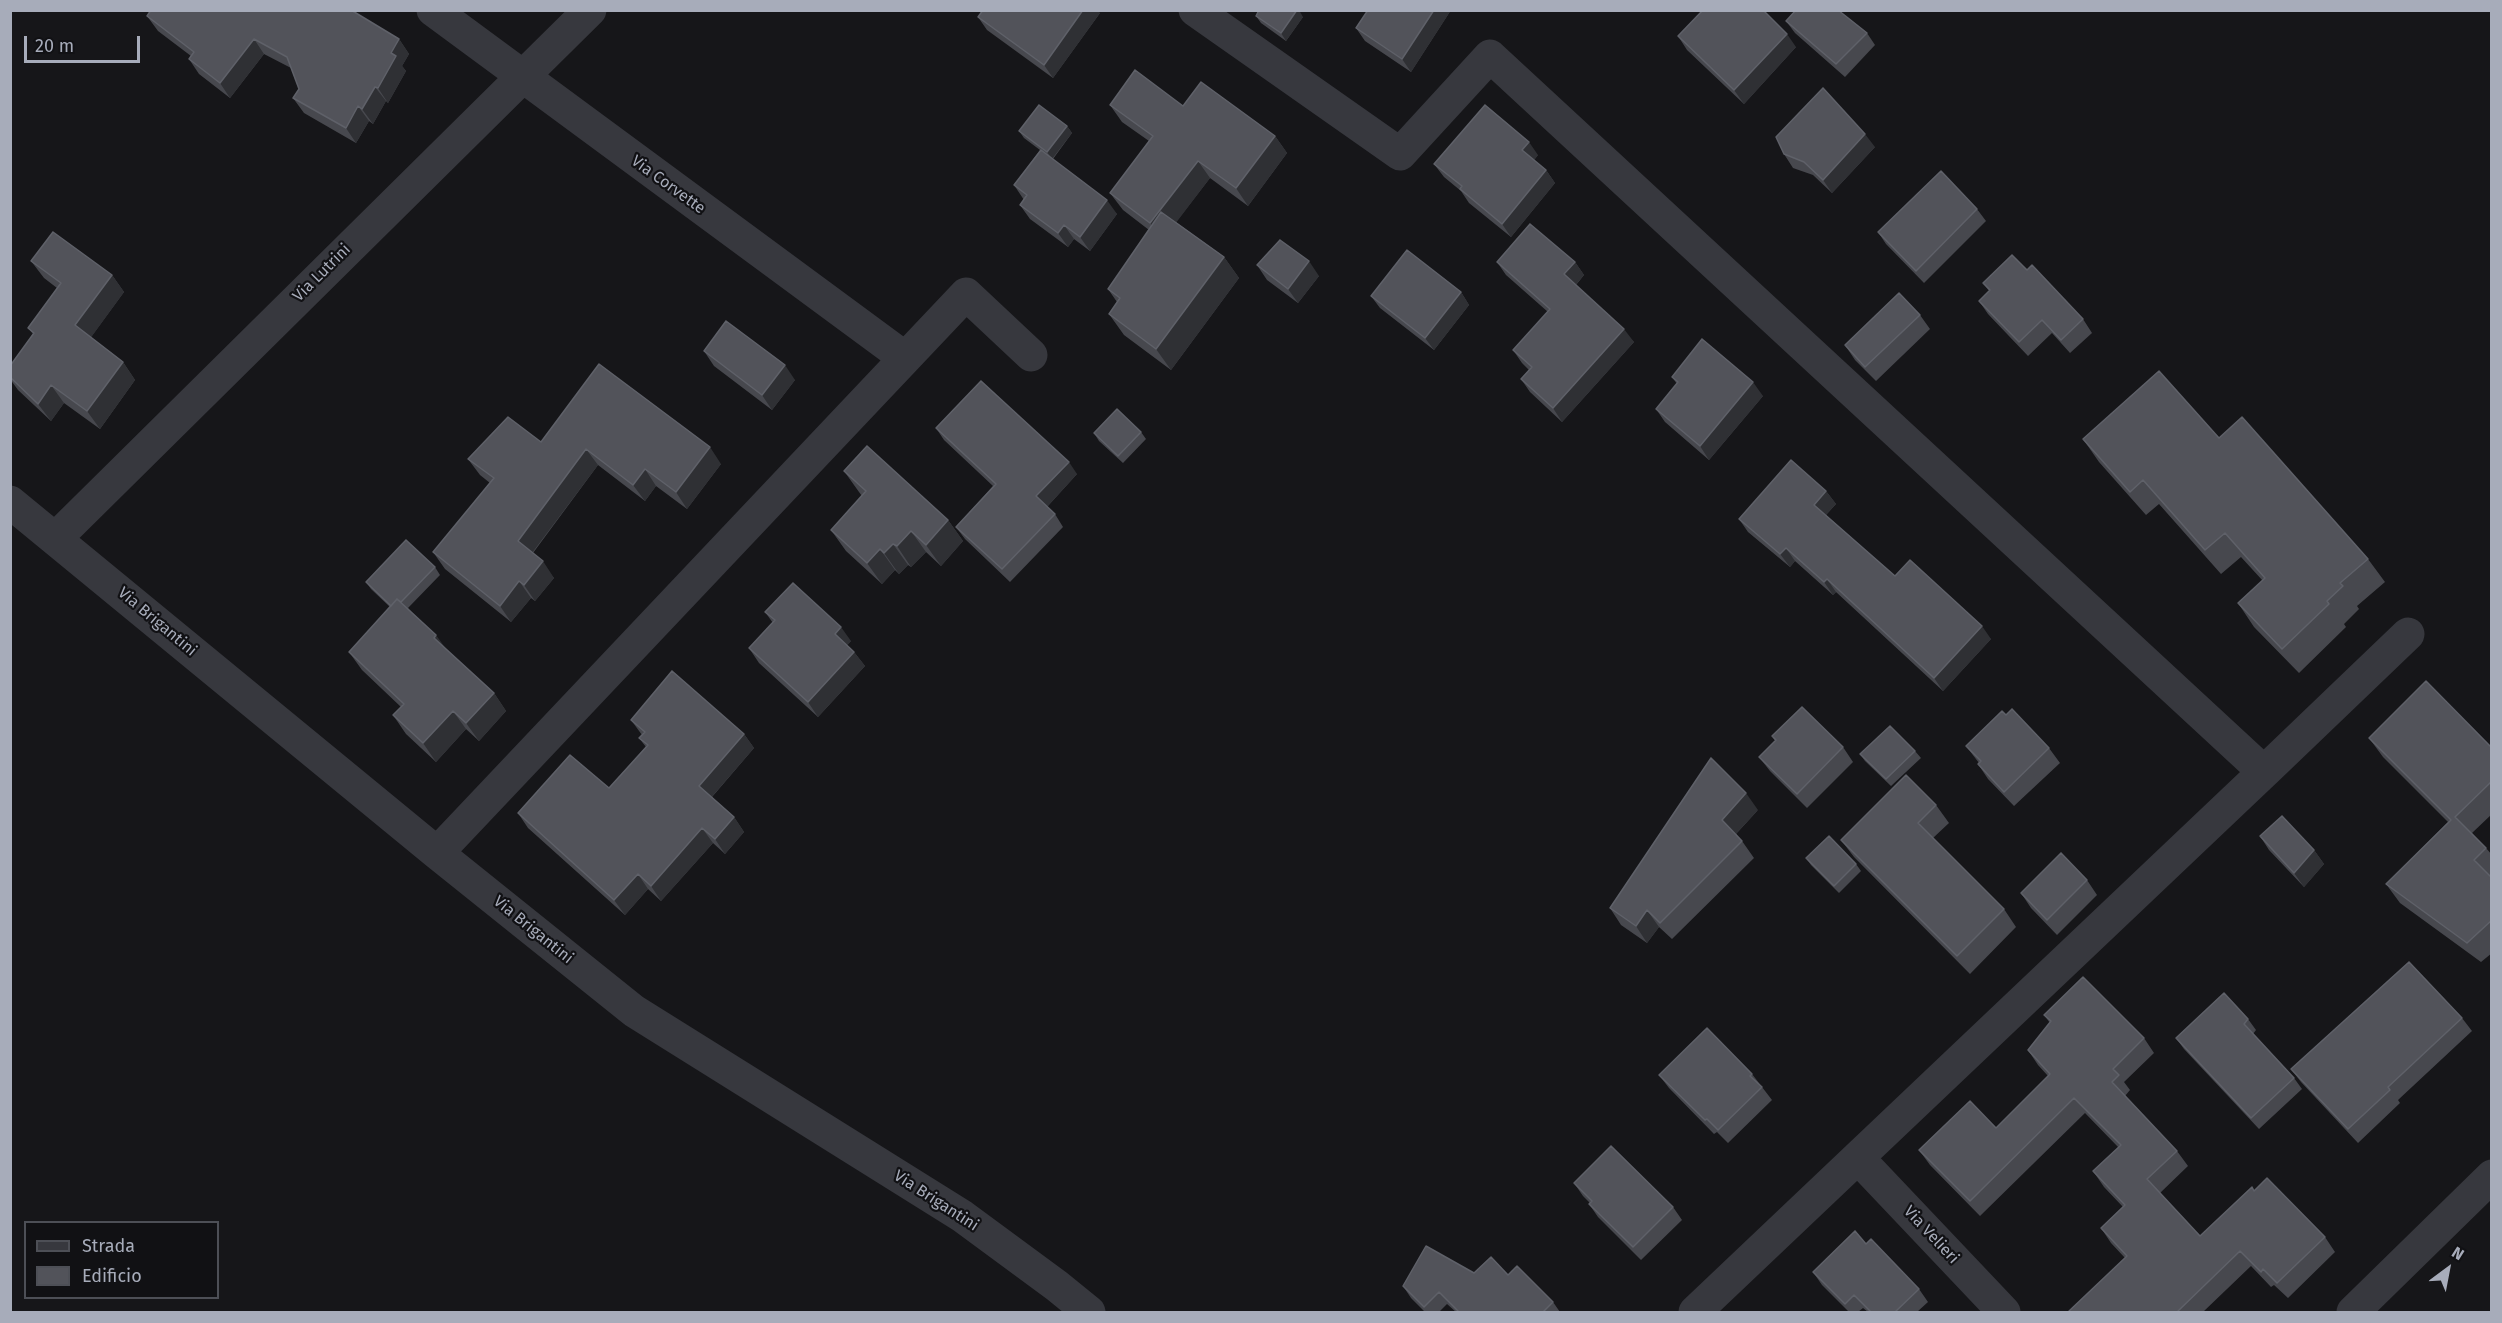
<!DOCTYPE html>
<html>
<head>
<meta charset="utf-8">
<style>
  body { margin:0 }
  #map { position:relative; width:2502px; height:1323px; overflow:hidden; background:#161619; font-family:"Fira Sans",sans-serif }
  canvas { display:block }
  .frame { position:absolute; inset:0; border:12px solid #a7acba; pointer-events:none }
  .legend { position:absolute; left:24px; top:1221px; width:195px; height:78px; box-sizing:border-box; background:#111114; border:2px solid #4d4f56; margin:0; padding:8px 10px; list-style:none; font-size:18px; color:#a7acba }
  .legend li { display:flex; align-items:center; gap:12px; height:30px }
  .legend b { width:30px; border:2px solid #4d4f56 }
  .north { position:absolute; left:2418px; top:1239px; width:60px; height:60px; -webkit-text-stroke:4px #111114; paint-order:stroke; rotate:32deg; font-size:16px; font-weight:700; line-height:24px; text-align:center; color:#a7acba }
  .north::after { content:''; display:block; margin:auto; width:21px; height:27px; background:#a7acba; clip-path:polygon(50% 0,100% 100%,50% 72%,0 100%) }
  .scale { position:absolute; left:24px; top:36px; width:116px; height:27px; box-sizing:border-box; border:3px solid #a7acba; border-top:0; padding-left:8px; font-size:18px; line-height:21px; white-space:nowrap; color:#a7acba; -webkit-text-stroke:4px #111114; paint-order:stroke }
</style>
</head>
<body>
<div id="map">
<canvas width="2502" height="1323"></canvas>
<div class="frame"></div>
<ul class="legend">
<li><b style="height:8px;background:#37383e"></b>Strada</li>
<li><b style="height:16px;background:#52535a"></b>Edificio</li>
</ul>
<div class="north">N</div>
<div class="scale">20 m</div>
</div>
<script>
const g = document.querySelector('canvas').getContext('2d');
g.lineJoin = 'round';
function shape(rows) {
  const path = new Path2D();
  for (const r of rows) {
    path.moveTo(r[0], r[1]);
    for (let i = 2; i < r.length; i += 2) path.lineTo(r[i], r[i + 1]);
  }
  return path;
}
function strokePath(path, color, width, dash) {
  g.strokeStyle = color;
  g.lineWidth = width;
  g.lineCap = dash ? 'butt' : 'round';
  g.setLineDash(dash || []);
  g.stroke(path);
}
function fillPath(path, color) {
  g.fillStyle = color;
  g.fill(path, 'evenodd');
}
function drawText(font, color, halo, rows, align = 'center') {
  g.font = font + ' "Fira Sans",sans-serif';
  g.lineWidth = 4.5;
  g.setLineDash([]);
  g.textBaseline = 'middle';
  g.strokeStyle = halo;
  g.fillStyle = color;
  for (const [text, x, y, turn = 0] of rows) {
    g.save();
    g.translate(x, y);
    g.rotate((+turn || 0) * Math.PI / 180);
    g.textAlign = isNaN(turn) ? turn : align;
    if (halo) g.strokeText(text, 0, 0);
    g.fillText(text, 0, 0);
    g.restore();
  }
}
const minor = shape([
  [433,10,905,358],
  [1195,10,1400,154,1490,56,2264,772,1695,1312],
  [10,502,437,853,634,1011,962,1216,1057,1286,1089,1312],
  [56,538,590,10],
  [2264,772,2408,634],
  [437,853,966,294,1031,355],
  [1858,1158,2004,1312],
  [2353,1312,2492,1176]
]);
const wall = shape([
  [1368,10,1451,10,1411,72,1365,41,1356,28],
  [1100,13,1053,78,987,30,978,17],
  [147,16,399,39,409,54,402,66,406,71,388,103,386,101,373,124,369,121,356,143,304,113,293,98,299,89,291,68,264,54,230,98,199,74,189,59,191,56,158,31],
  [1256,16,1303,17,1286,41,1261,23],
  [1786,21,1867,33,1875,45,1845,77,1795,33],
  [1678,36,1796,47,1744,104,1687,50],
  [1110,105,1183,106,1275,136,1287,153,1248,206,1210,178,1176,222,1224,257,1239,278,1171,370,1124,335,1109,314,1117,302,1108,289,1149,230,1123,210,1110,193,1149,141,1122,122],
  [1067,126,1072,133,1053,159,1117,214,1090,251,1074,239,1068,247,1030,219,1020,205,1024,200,1014,185,1040,150,1024,138,1019,131],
  [1875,147,1832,193,1813,175,1793,168,1784,154],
  [1538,155,1534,160,1546,170,1555,183,1511,237,1469,203,1461,191,1444,177,1434,164],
  [1977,209,1986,221,1924,283,1886,244,1878,232],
  [31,261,112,275,124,292,91,337,123,362,135,380,100,429,64,403,51,421,18,390,10,379,10,366,33,334,28,328,57,288,44,278],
  [1497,262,1575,262,1584,275,1576,285,1634,342,1562,422,1530,392,1521,379,1529,370,1522,363,1513,350,1548,312,1506,275],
  [1257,265,1319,276,1298,303,1267,280],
  [2027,270,2083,319,2092,333,2070,353,2052,333,2028,356,1988,314,1979,301,1989,291,1983,283],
  [1461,292,1469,305,1434,350,1380,308,1371,296],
  [1920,315,1930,329,1876,381,1855,360,1845,345],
  [704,351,795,380,772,410,714,366],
  [1672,377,1763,396,1709,460,1665,422,1656,409,1677,384],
  [936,428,1077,474,1047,507,1055,514,1063,527,1010,582,965,539,956,527,993,486,944,440],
  [1141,432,1146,439,1123,463,1099,441,1094,433],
  [2219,438,2368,559,2385,582,2357,606,2359,609,2344,624,2346,627,2299,673,2254,627,2238,603,2263,581,2241,557,2221,574,2159,504,2146,515,2099,462,2083,439],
  [541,442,721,464,687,509,656,486,645,501,598,465,533,553,554,578,535,601,531,598,511,622,445,569,433,552,490,483,480,475,468,459],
  [844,471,948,520,963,541,941,566,926,552,911,567,908,565,899,574,895,570,882,584,846,551,831,530,862,496,859,492],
  [1826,491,1836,504,1826,515,1895,576,1991,639,1943,691,1836,592,1833,595,1795,561,1790,567,1748,532,1739,519],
  [435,567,440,575,408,608,447,650,494,693,506,711,479,741,466,729,436,762,406,734,393,715,401,707,362,670,349,652,390,607,371,589,366,582],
  [765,612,851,641,847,645,854,652,865,666,818,717,759,663,749,648,773,623],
  [631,720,744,734,754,748,712,797,734,817,744,832,725,854,713,843,661,901,648,889,625,915,528,828,518,813,609,788,646,747,639,738,642,735],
  [1772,736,1843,747,1853,762,1807,808,1770,771,1759,757,1775,741],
  [2369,738,2492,748,2492,814,2472,833,2486,848,2492,855,2492,876,2491,877,2492,878,2492,953,2481,962,2400,903,2386,884,2448,822,2383,757],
  [1966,746,2049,748,2060,763,2014,806,1988,779,1978,764,1979,763],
  [1915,751,1921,758,1891,786,1865,761,1860,754],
  [1936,805,1949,823,1933,838,2004,909,2016,927,1970,974,1854,857,1841,840],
  [1758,810,1736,834,1742,841,1754,858,1672,939,1659,927,1647,943,1621,925,1610,908],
  [2260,836,2314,850,2324,864,2304,887,2269,850],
  [1806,858,1856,864,1861,871,1839,893,1811,865],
  [2087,880,2097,895,2057,935,2031,908,2021,893],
  [2044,1015,2144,1038,2154,1053,2124,1082,2130,1090,2125,1096,2177,1151,2188,1166,2160,1193,2200,1236,2254,1191,2325,1237,2335,1252,2288,1298,2274,1285,2271,1287,2251,1266,2203,1312,2068,1312,2125,1258,2111,1243,2101,1228,2123,1207,2104,1187,2093,1171,2119,1148,2085,1113,1980,1216,1930,1165,1919,1150,1996,1128,2048,1076,2038,1065,2028,1050,2050,1023],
  [2462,1018,2472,1031,2398,1100,2400,1103,2358,1143,2301,1082,2291,1069],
  [2248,1019,2256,1030,2253,1034,2294,1078,2302,1089,2259,1129,2184,1049,2176,1038],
  [1752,1074,1772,1100,1728,1143,1717,1132,1714,1134,1669,1088,1659,1075],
  [1574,1183,1673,1207,1682,1220,1641,1260,1598,1217,1589,1204,1590,1203,1583,1196],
  [1866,1244,1919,1289,1928,1302,1917,1312,1868,1312,1863,1308,1858,1312,1849,1312,1822,1285,1813,1272],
  [1474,1273,1508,1275,1553,1302,1560,1312,1456,1312,1447,1304,1439,1312,1425,1312,1411,1298,1403,1286]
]);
const shadedWall = shape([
  [1083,10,1098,10,1100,13,1053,78,1044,65],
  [1297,10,1299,10,1303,17,1286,41,1281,33],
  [1434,10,1451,10,1411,72,1402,59],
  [1787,34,1796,47,1744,104,1734,90],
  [254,39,264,54,230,98,220,83],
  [399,39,409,54,402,66,406,71,388,103,378,88,391,53],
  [375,87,386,101,373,124,362,109],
  [358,106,369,121,356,143,346,128],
  [1067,126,1072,133,1052,159,1047,152],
  [1865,134,1875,147,1832,193,1823,180],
  [1275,136,1287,153,1248,206,1236,188],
  [1529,142,1538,155,1531,164,1522,150],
  [1198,161,1210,178,1163,240,1150,223],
  [1546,170,1555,183,1511,237,1502,224],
  [1107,200,1117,214,1090,251,1080,237],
  [1064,225,1074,239,1068,247,1058,233],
  [1224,257,1239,278,1171,370,1156,349],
  [1309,261,1319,276,1298,303,1288,289],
  [1575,262,1584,275,1573,288,1564,274],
  [112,275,124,292,87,343,75,325],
  [1461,292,1469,305,1434,350,1425,338],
  [1624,329,1634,342,1562,422,1553,408],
  [123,362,135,380,100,429,87,411],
  [785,365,795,380,772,410,762,395],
  [1753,382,1763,396,1709,460,1700,446],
  [51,385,64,403,51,421,38,404],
  [710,447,721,464,687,509,676,492],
  [586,449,598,465,529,557,518,541],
  [1069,462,1077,474,1045,509,1036,496],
  [645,469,656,486,645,501,633,485],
  [1826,491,1836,504,1823,518,1814,505],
  [948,520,963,541,941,566,926,545],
  [911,531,926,552,911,567,897,546],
  [893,544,908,565,899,574,884,553],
  [1786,548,1795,561,1790,567,1780,554],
  [880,549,895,570,882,584,867,563],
  [543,561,554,578,535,601,524,585],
  [1827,579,1836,592,1833,595,1824,582],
  [519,581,531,598,511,622,500,606],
  [1982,626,1991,639,1943,691,1934,678],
  [841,627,851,641,845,648,835,634],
  [436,635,449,653,434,638],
  [854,652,865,666,818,717,808,702],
  [494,693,506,711,479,741,466,723],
  [453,711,466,729,436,762,423,743],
  [744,734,754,748,709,800,699,786],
  [1746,793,1758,810,1733,837,1722,820],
  [734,817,744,832,725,854,715,839],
  [702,828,713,843,661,901,651,886],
  [2314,850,2324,864,2304,887,2294,873],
  [638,874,648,889,625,915,614,900],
  [1647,910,1659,927,1647,943,1636,926]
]);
const building = shape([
  [151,10,351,10,399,39,391,53,396,56,378,88,375,87,362,109,358,106,346,128,293,98,299,89,287,57,254,39,220,83,189,59,194,52,147,16,151,10],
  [983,10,1083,10,1044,65,978,17,983,10],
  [1259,10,1297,10,1281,33,1256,16,1259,10],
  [1368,10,1434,10,1402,59,1356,28,1368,10],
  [1703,10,1763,10,1787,34,1734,90,1678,36,1703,10],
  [1796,10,1838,10,1867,33,1836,64,1786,21,1796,10],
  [1135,70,1183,106,1201,82,1275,136,1236,188,1198,161,1150,223,1110,193,1153,136,1110,105,1135,70],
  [1823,88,1865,134,1823,180,1804,162,1784,154,1776,137,1823,88],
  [1039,105,1067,126,1047,152,1019,131,1039,105],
  [1485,105,1529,142,1522,150,1546,170,1502,224,1460,189,1462,186,1434,164,1485,105],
  [1041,150,1107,200,1080,237,1064,225,1058,233,1020,205,1027,195,1014,185,1041,150],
  [1941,171,1977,209,1916,271,1878,232,1941,171],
  [1161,212,1224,257,1156,349,1109,314,1120,298,1108,289,1161,212],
  [1530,224,1575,262,1564,274,1624,329,1553,408,1521,379,1532,367,1513,350,1550,309,1497,262,1530,224],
  [53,232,112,275,75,325,123,362,87,411,51,385,38,404,10,377,10,366,34,333,28,328,61,283,31,261,53,232],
  [1280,240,1309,261,1288,289,1257,265,1280,240],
  [1407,250,1461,292,1425,338,1371,296,1407,250],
  [2012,255,2027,270,2032,265,2083,319,2061,340,2042,320,2019,342,1979,301,1990,290,1983,283,2012,255],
  [1899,293,1920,315,1865,367,1845,345,1899,293],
  [726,321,785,365,762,395,704,351,726,321],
  [1702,339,1753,382,1700,446,1656,409,1678,382,1672,377,1702,339],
  [599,364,710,447,676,492,645,469,633,485,586,449,518,541,543,561,524,585,519,581,500,606,433,552,494,478,468,459,508,417,541,442,599,364],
  [2159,371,2219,438,2242,417,2368,559,2340,583,2343,586,2327,601,2329,604,2282,649,2238,603,2265,578,2225,533,2205,550,2143,480,2130,492,2083,439,2159,371],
  [981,381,1069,462,1036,496,1055,514,1002,569,956,527,996,484,936,428,981,381],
  [1117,409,1141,432,1118,456,1094,433,1117,409],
  [867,446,948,520,926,545,911,531,897,546,893,544,884,553,880,549,867,563,831,530,866,491,844,471,867,446],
  [1791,460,1826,491,1814,505,1895,576,1910,560,1982,626,1934,678,1827,579,1824,582,1786,548,1780,554,1739,519,1791,460],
  [406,540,435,567,401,602,397,599,391,606,366,582,406,540],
  [793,583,841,627,835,634,854,652,808,702,749,648,775,620,765,612,793,583],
  [397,599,436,635,434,638,494,693,466,723,453,711,423,743,393,715,404,704,349,652,397,599],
  [672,671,744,734,699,786,734,817,715,839,702,828,651,886,638,874,614,900,518,813,570,755,609,788,648,745,639,738,645,732,631,720,672,671],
  [2426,681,2492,748,2492,781,2455,817,2486,848,2474,860,2492,878,2492,920,2467,943,2386,884,2451,820,2369,738,2426,681],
  [1802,707,1843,747,1797,794,1759,757,1776,740,1772,736,1802,707],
  [2012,709,2049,748,2004,792,1978,764,1981,761,1966,746,2002,711,2006,715,2012,709],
  [1890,726,1915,751,1886,779,1860,754,1890,726],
  [1711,758,1746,793,1722,820,1742,841,1660,923,1647,910,1636,926,1610,908,1711,758],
  [1906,775,1936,805,1918,823,2004,909,1957,956,1841,840,1906,775],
  [2282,816,2314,850,2294,873,2260,836,2282,816],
  [1829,836,1856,864,1834,886,1806,858,1829,836],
  [2061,853,2087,880,2047,920,2021,893,2061,853],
  [2409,962,2462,1018,2388,1087,2390,1090,2348,1129,2291,1069,2409,962],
  [2083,977,2144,1038,2113,1069,2119,1075,2112,1082,2177,1151,2147,1179,2200,1236,2252,1187,2254,1191,2267,1178,2325,1237,2277,1283,2263,1269,2261,1272,2240,1251,2177,1312,2068,1312,2127,1256,2101,1228,2125,1205,2093,1171,2121,1145,2074,1098,1970,1201,1919,1150,1970,1101,1996,1128,2050,1074,2028,1050,2051,1021,2044,1015,2083,977],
  [2224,993,2248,1019,2244,1024,2294,1078,2251,1118,2176,1038,2224,993],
  [1707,1028,1752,1074,1750,1076,1762,1087,1718,1130,1707,1119,1705,1120,1659,1075,1707,1028],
  [1611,1146,1673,1207,1633,1247,1589,1204,1592,1201,1574,1183,1611,1146],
  [1855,1231,1866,1244,1871,1239,1919,1289,1895,1312,1871,1312,1854,1295,1845,1304,1813,1272,1855,1231],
  [1426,1246,1474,1273,1491,1257,1508,1275,1517,1266,1553,1302,1543,1312,1459,1312,1439,1292,1424,1307,1403,1286,1426,1246]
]);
const streetNames = [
  ["Via Corvette",668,185,36],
  ["Via Lutrini",322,273,-45],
  ["Via Brigantini",157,622,40],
  ["Via Brigantini",533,930,39],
  ["Via Brigantini",936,1201,33],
  ["Via Velieri",1931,1235,47]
];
strokePath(minor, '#37383e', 33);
fillPath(wall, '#47484e');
fillPath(shadedWall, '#2f3034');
fillPath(building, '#52535a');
strokePath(building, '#5f6169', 1.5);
drawText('16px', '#a7acba', '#111114', streetNames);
</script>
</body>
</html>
